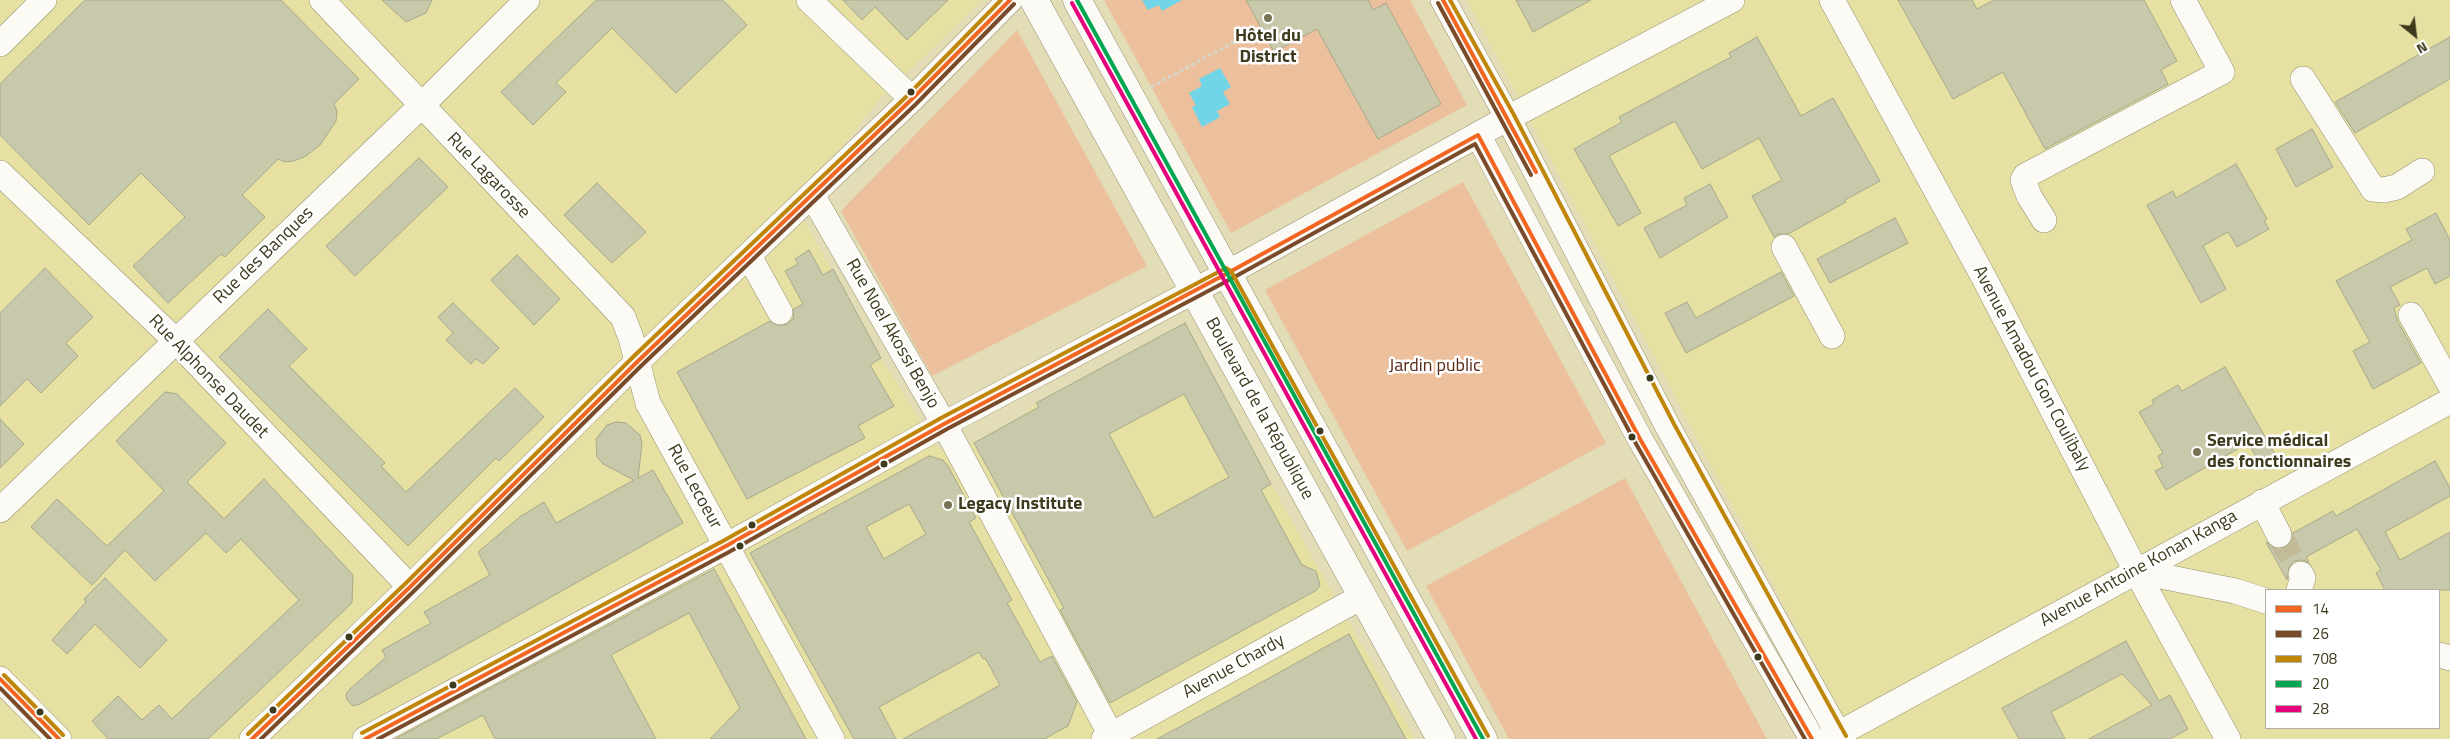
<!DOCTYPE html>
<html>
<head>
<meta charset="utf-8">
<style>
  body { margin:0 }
  #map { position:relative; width:2450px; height:739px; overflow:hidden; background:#e2ddb6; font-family:"Titillium Web",sans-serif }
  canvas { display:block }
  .legend { position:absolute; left:2265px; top:589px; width:175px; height:140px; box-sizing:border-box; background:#fff; border:1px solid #b1b0a5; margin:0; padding:6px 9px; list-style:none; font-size:15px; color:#3d3a1d }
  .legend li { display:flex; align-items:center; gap:10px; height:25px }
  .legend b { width:25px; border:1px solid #b1b0a5 }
  .north { position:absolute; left:2390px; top:10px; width:50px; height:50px; -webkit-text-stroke:4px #fff; paint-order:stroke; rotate:151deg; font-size:14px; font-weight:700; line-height:20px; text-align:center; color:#3d3a1d }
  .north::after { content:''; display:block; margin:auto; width:18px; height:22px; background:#3d3a1d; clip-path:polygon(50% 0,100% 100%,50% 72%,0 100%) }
</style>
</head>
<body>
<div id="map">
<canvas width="2450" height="739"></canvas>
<ul class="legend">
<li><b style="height:6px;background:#f26522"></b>14</li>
<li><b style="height:6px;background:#7a4b2a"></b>26</li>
<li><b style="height:6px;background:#bf8609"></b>708</li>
<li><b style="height:6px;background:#00a651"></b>20</li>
<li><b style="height:6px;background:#e5007d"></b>28</li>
</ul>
<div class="north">N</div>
</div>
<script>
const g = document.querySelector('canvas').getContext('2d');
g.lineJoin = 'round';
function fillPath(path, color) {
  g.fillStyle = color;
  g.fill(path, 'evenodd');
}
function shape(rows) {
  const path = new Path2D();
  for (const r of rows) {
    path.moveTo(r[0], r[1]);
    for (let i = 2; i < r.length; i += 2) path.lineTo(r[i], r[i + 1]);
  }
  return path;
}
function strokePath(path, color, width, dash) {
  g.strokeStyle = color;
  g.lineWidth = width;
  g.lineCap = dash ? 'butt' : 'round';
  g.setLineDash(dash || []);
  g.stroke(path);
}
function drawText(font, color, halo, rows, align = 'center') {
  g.font = font + ' "Titillium Web",sans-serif';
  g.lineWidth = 5;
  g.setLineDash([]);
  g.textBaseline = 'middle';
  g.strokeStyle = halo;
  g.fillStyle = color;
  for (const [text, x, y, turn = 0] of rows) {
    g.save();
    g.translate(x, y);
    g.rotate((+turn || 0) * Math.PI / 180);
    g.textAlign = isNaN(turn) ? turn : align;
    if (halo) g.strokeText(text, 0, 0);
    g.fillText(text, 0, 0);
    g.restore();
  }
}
const built = shape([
  [0,0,983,0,882,97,795,204,881,358,938,449,974,442,1021,417,1036,403,1185,323,1271,484,1415,739,0,739],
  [1467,0,2450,0,2450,739,1839,739,1851,732],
  [2266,590,2439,590,2439,728,2266,728]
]);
const green = shape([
  [1104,0,1410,0,1467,105,1231,233],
  [1017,30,1147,266,932,376,841,211],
  [1463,182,1606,443,1407,551,1265,290],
  [1625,478,1767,739,1509,739,1426,586]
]);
const water = shape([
  [1142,0,1182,0,1162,11,1159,5,1148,10],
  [1220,68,1231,87,1223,92,1230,104,1217,111,1220,117,1202,127,1192,107,1196,105,1189,93,1202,86,1199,79]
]);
const building = shape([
  [85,0,281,0,359,79,334,104,337,111,336,121,320,145,306,156,294,161,285,162,278,159,242,195,265,217,225,257,221,254,168,303,133,266,185,217,141,173,89,225,0,135,0,84,85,0],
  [382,0,432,0,426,13,406,22,382,0],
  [596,0,723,0,747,25,676,93,612,28,556,83,566,92,533,125,501,92,596,0],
  [843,0,948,0,907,40,875,7,862,20,843,0],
  [1246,0,1368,0,1373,10,1386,3,1441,104,1378,139,1317,29,1274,52,1246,0],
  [1516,0,1591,0,1533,32,1516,0],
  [1898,0,1972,0,1977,9,1994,0,2144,0,2177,61,2161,70,2168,84,2045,149,2003,72,1953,99,1898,0],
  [1757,37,1801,116,1833,98,1880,181,1845,200,1846,202,1788,234,1778,234,1774,237,1752,196,1782,180,1759,138,1702,169,1675,121,1609,156,1641,213,1618,226,1574,149,1622,122,1619,117,1731,57,1729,53,1757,37],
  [2450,37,2450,79,2355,133,2335,102,2450,37],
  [2312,129,2333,167,2296,187,2276,149,2312,129],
  [419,158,448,187,355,276,326,246,419,158],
  [2236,164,2267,219,2264,221,2269,229,2237,247,2228,232,2203,246,2226,289,2201,303,2147,205,2173,191,2176,198,2236,164],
  [597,183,646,232,612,263,564,215,597,183],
  [1710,184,1728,217,1660,258,1644,228,1687,205,1684,198,1710,184],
  [2436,213,2450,240,2450,276,2435,284,2427,268,2390,287,2400,305,2394,308,2398,322,2421,363,2373,389,2353,351,2370,342,2336,281,2412,240,2406,229,2436,213],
  [1895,218,1908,243,1830,283,1817,259,1895,218],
  [809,250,823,275,833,269,881,358,870,365,894,406,858,426,865,438,747,499,677,372,770,321,779,326,787,324,793,319,794,309,803,304,785,271,798,264,795,259,809,250],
  [517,255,560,299,534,325,491,280,517,255],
  [45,268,93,317,66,343,78,356,41,393,27,379,0,406,0,313,45,268],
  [1781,272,1794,296,1686,353,1665,313,1687,302,1696,318,1781,272],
  [453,303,499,348,483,364,476,359,471,364,446,340,453,333,438,317,453,303],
  [268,309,307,349,289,366,385,463,381,466,406,492,515,388,544,417,499,461,496,458,408,546,219,357,268,309],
  [1185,323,1271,484,1261,490,1302,565,1316,571,1320,585,1317,590,1110,703,1060,610,1064,608,974,443,1039,407,1036,403,1185,323],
  [1184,394,1229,477,1154,518,1109,434,1184,394],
  [2225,367,2279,461,2264,470,2248,443,2166,490,2155,471,2163,467,2158,456,2163,453,2139,412,2154,404,2152,400,2178,385,2182,391,2225,367],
  [165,392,177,394,226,443,187,482,224,519,264,479,353,575,352,603,208,739,108,739,92,721,118,696,142,720,159,705,172,719,299,600,241,539,226,553,206,533,155,581,125,550,92,585,31,527,57,499,107,546,164,491,116,441,165,392],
  [0,419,24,444,0,468,0,419],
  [616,422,626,423,640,435,642,444,638,478,653,470,683,523,360,704,353,706,347,700,346,694,350,689,386,657,382,650,431,623,424,612,490,575,478,552,521,516,544,502,556,523,634,480,603,464,597,457,596,439,607,425,616,422],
  [929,456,943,460,948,466,976,518,969,522,1012,600,1007,603,1040,662,1052,656,1077,702,1068,726,1044,739,903,739,1000,685,985,658,983,659,979,652,879,707,896,739,854,739,750,553,929,456],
  [909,504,926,534,884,559,866,527,909,504],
  [2435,461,2450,488,2450,496,2385,532,2400,560,2450,532,2450,590,2385,590,2376,573,2381,570,2357,529,2306,557,2309,562,2301,560,2294,561,2289,567,2287,580,2266,542,2278,549,2285,548,2291,542,2293,533,2333,511,2336,516,2435,461],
  [714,569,806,739,710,739,740,708,689,613,611,655,656,739,495,739,483,715,436,739,395,739,714,569],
  [105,578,167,640,140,668,95,624,67,654,52,640,86,602,84,599,105,578],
  [1349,634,1406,739,1157,739,1220,705,1349,634],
  [2126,641,2159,701,2170,695,2188,729,2170,739,2089,739,2152,705,2122,674,2051,712,2065,739,2019,739,2002,708,2126,641]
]);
const minorTunnel = shape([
  [2279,535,2301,574]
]);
const path = shape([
  [1151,87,1247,35]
]);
const minor = shape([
  [322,0,623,317,631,338,648,403,832,739],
  [809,0,912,99],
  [1443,0,1508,118,1668,427,1841,739],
  [1832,0,1983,276,2136,571,2228,739],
  [0,44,44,0],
  [2303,79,2373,189,2384,190,2397,187,2422,171],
  [1478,135,1640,439,1812,739],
  [0,173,176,341,410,587],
  [812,195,944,424,1113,739],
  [2044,220,2029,196,2023,180,2025,176,2222,72,2183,0],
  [1784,247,1832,336],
  [749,256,780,312],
  [2411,315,2450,385],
  [2262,502,2279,535],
  [0,510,421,106,527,0],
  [2136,571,2235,591,2266,601],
  [2299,590,2303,578,2301,574],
  [2439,655,2450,658],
  [0,679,59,739],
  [252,739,410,587,637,362,912,99,1010,0],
  [365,739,726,546,944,424,1226,274,1508,118,1732,0],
  [1104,739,1363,596],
  [1829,739,2450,401]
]);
const major = shape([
  [1034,0,1441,739],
  [1077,0,1483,739]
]);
const bus1 = shape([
  [1443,0,1536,172],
  [0,679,59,739],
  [252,739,410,587,637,362,912,99,1010,0],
  [365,739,726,546,944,424,1226,274,1478,135,1640,439,1812,739]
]);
const bus2 = shape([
  [1438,3,1531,175],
  [0,688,50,739],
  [261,739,414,591,641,366,916,104,1014,4],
  [378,739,729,552,947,429,1229,280,1475,144,1635,442,1805,739]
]);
const bus3 = shape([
  [1450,0,1514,115,1674,424,1846,736],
  [4,675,63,735],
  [362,733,723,541,941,418,1226,268,1231,271,1488,736],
  [248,734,406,583,633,357,908,95,1001,0]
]);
const bus4 = shape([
  [1077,0,1483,739]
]);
const bus5 = shape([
  [1072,3,1476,739]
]);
const markers = [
  [1268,18,5,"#777353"],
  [911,92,4.5,"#3d3a1d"],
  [1650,378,4.5,"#3d3a1d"],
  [1320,431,4.5,"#3d3a1d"],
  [1632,437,4.5,"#3d3a1d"],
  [2197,452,5,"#777353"],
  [884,464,4.5,"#3d3a1d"],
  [948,505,5,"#777353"],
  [752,525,4.5,"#3d3a1d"],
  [740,546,4.5,"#3d3a1d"],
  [349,637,4.5,"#3d3a1d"],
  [1758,657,4.5,"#3d3a1d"],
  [453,685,4.5,"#3d3a1d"],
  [273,710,4.5,"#3d3a1d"],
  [40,712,4.5,"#3d3a1d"]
];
const poiNames = [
  ["Hôtel du",1268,37,"center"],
  ["District",1268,58,"center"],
  ["Service médical",2207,442],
  ["des fonctionnaires",2207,463],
  ["Legacy Institute",958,505]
];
const streetNames = [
  ["Rue Lagarosse",488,176,46],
  ["Rue des Banques",264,256,-44],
  ["Rue Noel Akossi Benjo",892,334,60],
  ["Avenue Amadou Gon Coulibaly",2031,369,62],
  ["Rue Alphonse Daudet",208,377,46],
  ["Boulevard de la République",1259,409,61],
  ["Rue Lecoeur",694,487,61],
  ["Avenue Antoine Konan Kanga",2139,569,-29],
  ["Avenue Chardy",1234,667,-29]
];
const parkNames = [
  ["Jardin public",1435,367]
];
fillPath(built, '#e6e0a2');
fillPath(green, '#ecc09d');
fillPath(water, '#71d4e7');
fillPath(building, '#c7c9aa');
strokePath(building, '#a7a98b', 1);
strokePath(minorTunnel, '#c1bc97', 25, [25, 12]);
strokePath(minor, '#959272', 26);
strokePath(major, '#959272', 29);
strokePath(path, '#d5d4c7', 3, [4, 2.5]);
strokePath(minor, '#fbfaf4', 25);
strokePath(major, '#fbfaf4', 28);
strokePath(bus1, '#f26522', 4);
strokePath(bus2, '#7a4b2a', 4);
strokePath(bus3, '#bf8609', 4);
strokePath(bus4, '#00a651', 4);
strokePath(bus5, '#e5007d', 4);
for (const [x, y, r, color] of markers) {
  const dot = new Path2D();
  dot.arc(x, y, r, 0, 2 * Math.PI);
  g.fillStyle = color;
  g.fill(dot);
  strokePath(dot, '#fff', 2);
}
drawText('bold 18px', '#3d3a1d', '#fff', poiNames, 'left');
drawText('18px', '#3d3a1d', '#fff', streetNames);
drawText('18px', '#572712', '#fff', parkNames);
</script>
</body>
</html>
